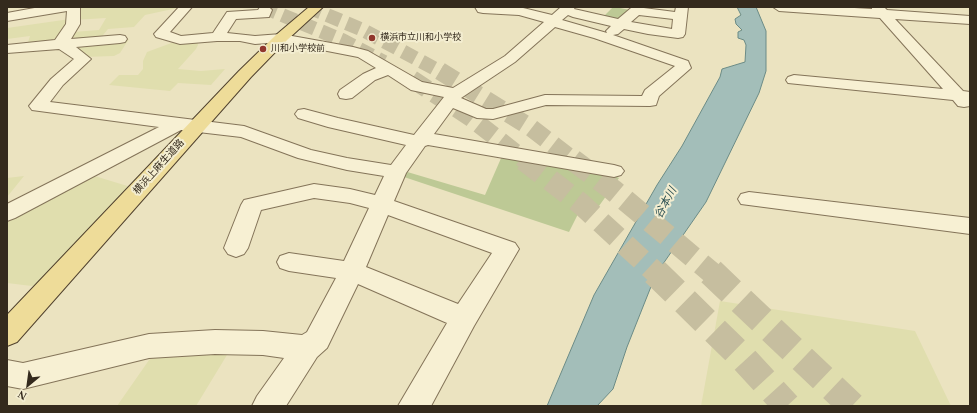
<!DOCTYPE html>
<html>
<head>
<meta charset="utf-8">
<style>
  body { margin:0 }
  #map { position:relative; width:977px; height:413px; overflow:hidden; background:#ebe3c0; font-family:"Times New Roman",serif }
  canvas { display:block }
  .frame { position:absolute; inset:0; border:8px solid #342a1d; pointer-events:none }
  .north { position:absolute; left:8px; top:365px; width:40px; height:40px; -webkit-text-stroke:3px #f3edd0; paint-order:stroke; rotate:209deg; font-size:11px; font-weight:700; line-height:16px; text-align:center; color:#342a1d }
  .north::after { content:''; display:block; margin:auto; width:14px; height:18px; background:#342a1d; clip-path:polygon(50% 0,100% 100%,50% 72%,0 100%) }
</style>
</head>
<body>
<div id="map">
<canvas width="977" height="413"></canvas>
<div class="frame"></div>
<div class="north">N</div>
</div>
<script>
const g = document.querySelector('canvas').getContext('2d');
g.lineJoin = 'round';
function fillPath(path, color) {
  g.fillStyle = color;
  g.fill(path, 'evenodd');
}
function shape(rows) {
  const path = new Path2D();
  for (const r of rows) {
    path.moveTo(r[0], r[1]);
    for (let i = 2; i < r.length; i += 2) path.lineTo(r[i], r[i + 1]);
  }
  return path;
}
function strokePath(path, color, width, dash) {
  g.strokeStyle = color;
  g.lineWidth = width;
  g.lineCap = dash ? 'butt' : 'round';
  g.setLineDash(dash || []);
  g.stroke(path);
}
function drawText(font, color, halo, rows, align = 'center') {
  g.font = font + ' "Times New Roman","Noto Sans JP",serif';
  g.lineWidth = 4;
  g.setLineDash([]);
  g.textBaseline = 'middle';
  g.strokeStyle = halo;
  g.fillStyle = color;
  for (const [text, x, y, turn = 0] of rows) {
    g.save();
    g.translate(x, y);
    g.rotate((+turn || 0) * Math.PI / 180);
    g.textAlign = isNaN(turn) ? turn : align;
    if (halo) g.strokeText(text, 0, 0);
    g.fillText(text, 0, 0);
    g.restore();
  }
}
const farmland = shape([
  [81,7,182,7,145,15,134,27,108,29,99,40,65,42,73,32,99,30,106,18,74,20],
  [70,19,60,42,27,45,30,36,7,39,7,28],
  [129,39,120,53,114,56,84,57,69,45],
  [197,41,198,45,196,49,178,69,201,71,225,69,211,85,178,83,170,91,109,85,119,75,138,75,143,69,143,61,147,52,174,42],
  [88,174,134,188,40,287,7,283,7,217],
  [24,176,7,197,7,178],
  [720,301,915,331,951,406,701,406],
  [156,350,230,350,196,406,117,406]
]);
const green = shape([
  [613,7,615,7,630,10,619,21,602,18],
  [502,156,607,173,619,178,594,213,581,208,569,232,401,176,404,171,485,195]
]);
const water = shape([
  [737,7,756,7,766,31,766,71,759,93,706,202,656,274,627,347,613,389,597,406,547,406,594,295,657,185,682,146,720,77,722,69,745,62,746,45,744,40,738,38,738,32,742,30,736,24,735,19,741,15,737,7]
]);
const highwayTunnelFar3 = shape([
  [263,7,342,40,384,62],
  [308,7,363,30,441,72]
]);
const highwayTunnelFar2 = shape([
  [440,71,530,127,574,161],
  [412,79,471,118,526,161]
]);
const highwayTunnelFar1 = shape([
  [524,160,581,204,656,273],
  [573,160,613,190,712,273]
]);
const highwayTunnel = shape([
  [655,272,743,358,787,406],
  [711,272,852,406]
]);
const minor = shape([
  [40,7,80,7,80,24,71,39,120,35,125,36,127,39,125,42,120,43,76,47,91,59,63,85,50,102,244,126,311,150,347,158,391,165,406,145,328,127,298,118,295,114,298,110,304,109,338,118,414,135,444,97,411,90,388,75,375,80,352,98,346,99,340,98,338,94,340,90,363,74,376,68,358,57,281,42,255,44,240,41,217,41,180,44,156,37,154,34,179,7,192,7,170,32,181,36,213,33,227,12,258,10,260,7,269,7,272,10,269,17,236,19,227,33,255,36,281,34,353,47,368,51,422,82,453,88,505,56,544,22,519,15,483,13,478,12,475,7,519,7,552,15,561,7,575,7,574,9,618,19,631,8,636,7,675,12,676,7,688,7,685,34,683,37,678,38,648,34,624,29,618,34,613,35,688,61,691,68,659,96,656,105,650,106,546,105,493,119,477,118,453,108,434,134,614,165,621,167,624,171,621,175,614,177,428,145,425,146,406,173,394,201,515,243,519,249,474,326,431,406,398,406,447,323,358,284,327,348,317,357,286,406,252,406,257,396,284,358,263,355,215,354,149,358,23,389,7,386,7,360,23,363,149,334,215,330,263,331,302,335,307,332,336,278,289,271,280,268,277,262,280,256,289,253,344,261,369,208,350,203,314,198,261,210,248,248,244,254,236,257,228,254,224,248,241,205,244,200,314,184,350,189,375,195,384,176,347,170,298,158,241,137,181,130,15,218,7,221,7,204,159,127,32,110,29,106,51,79,74,59,59,49,7,53,7,45,55,40,66,24,67,11,7,21,7,13,40,7],
  [568,15,573,17,611,26,606,31,607,33,562,20,568,15],
  [639,15,673,19,672,29,631,22,639,15],
  [555,27,594,38,675,66,645,90,642,96,545,95,493,109,486,109,461,98,515,62,555,27],
  [388,215,492,253,458,304,366,267,388,215],
  [773,7,837,7,872,9,872,7,884,7,887,10,970,16,970,24,895,19,963,91,970,92,970,106,964,107,958,106,953,100,788,83,786,80,788,77,794,75,943,89,880,18,779,11,773,7],
  [749,192,970,218,970,234,741,204,738,199,741,194,749,192]
]);
const major = shape([
  [309,7,323,7,286,41,251,77,17,342,7,346,7,315,239,71,276,35,309,7]
]);
const markers = [
  [372,38,4,"#90362c"],
  [263,49,4,"#90362c"]
];
const farPoinames = [
  ["横浜市立川和小学校",380,38],
  ["川和小学校前",271,49]
];
const streetNames = [
  ["横浜上麻生道路",159,167,-48]
];
const waterNames = [
  ["谷本川",666,203,-62]
];
fillPath(farmland, '#e0deae');
fillPath(green, '#bdc995');
fillPath(water, '#a3beb9');
strokePath(water, '#6b8b86', 1);
strokePath(highwayTunnelFar3, '#c6be9f', 14, [14, 7]);
strokePath(highwayTunnelFar2, '#c6be9f', 18, [18, 9]);
strokePath(highwayTunnelFar1, '#c6be9f', 22, [22, 11]);
strokePath(highwayTunnel, '#c6be9f', 28, [28, 14]);
strokePath(minor, '#847459', 2);
strokePath(major, '#51422e', 2);
fillPath(minor, '#f7f0d3');
fillPath(major, '#eedc99');
for (const [x, y, r, color] of markers) {
  const dot = new Path2D();
  dot.arc(x, y, r, 0, 2 * Math.PI);
  g.fillStyle = color;
  g.fill(dot);
  strokePath(dot, '#f3edd0', 1.5);
}
drawText('9px', '#342a1d', '#f3edd0', farPoinames, 'left');
drawText('10px', '#342a1d', '#f3edd0', streetNames);
drawText('italic 11px', '#2d5153', '#f3edd0', waterNames);
</script>
</body>
</html>
